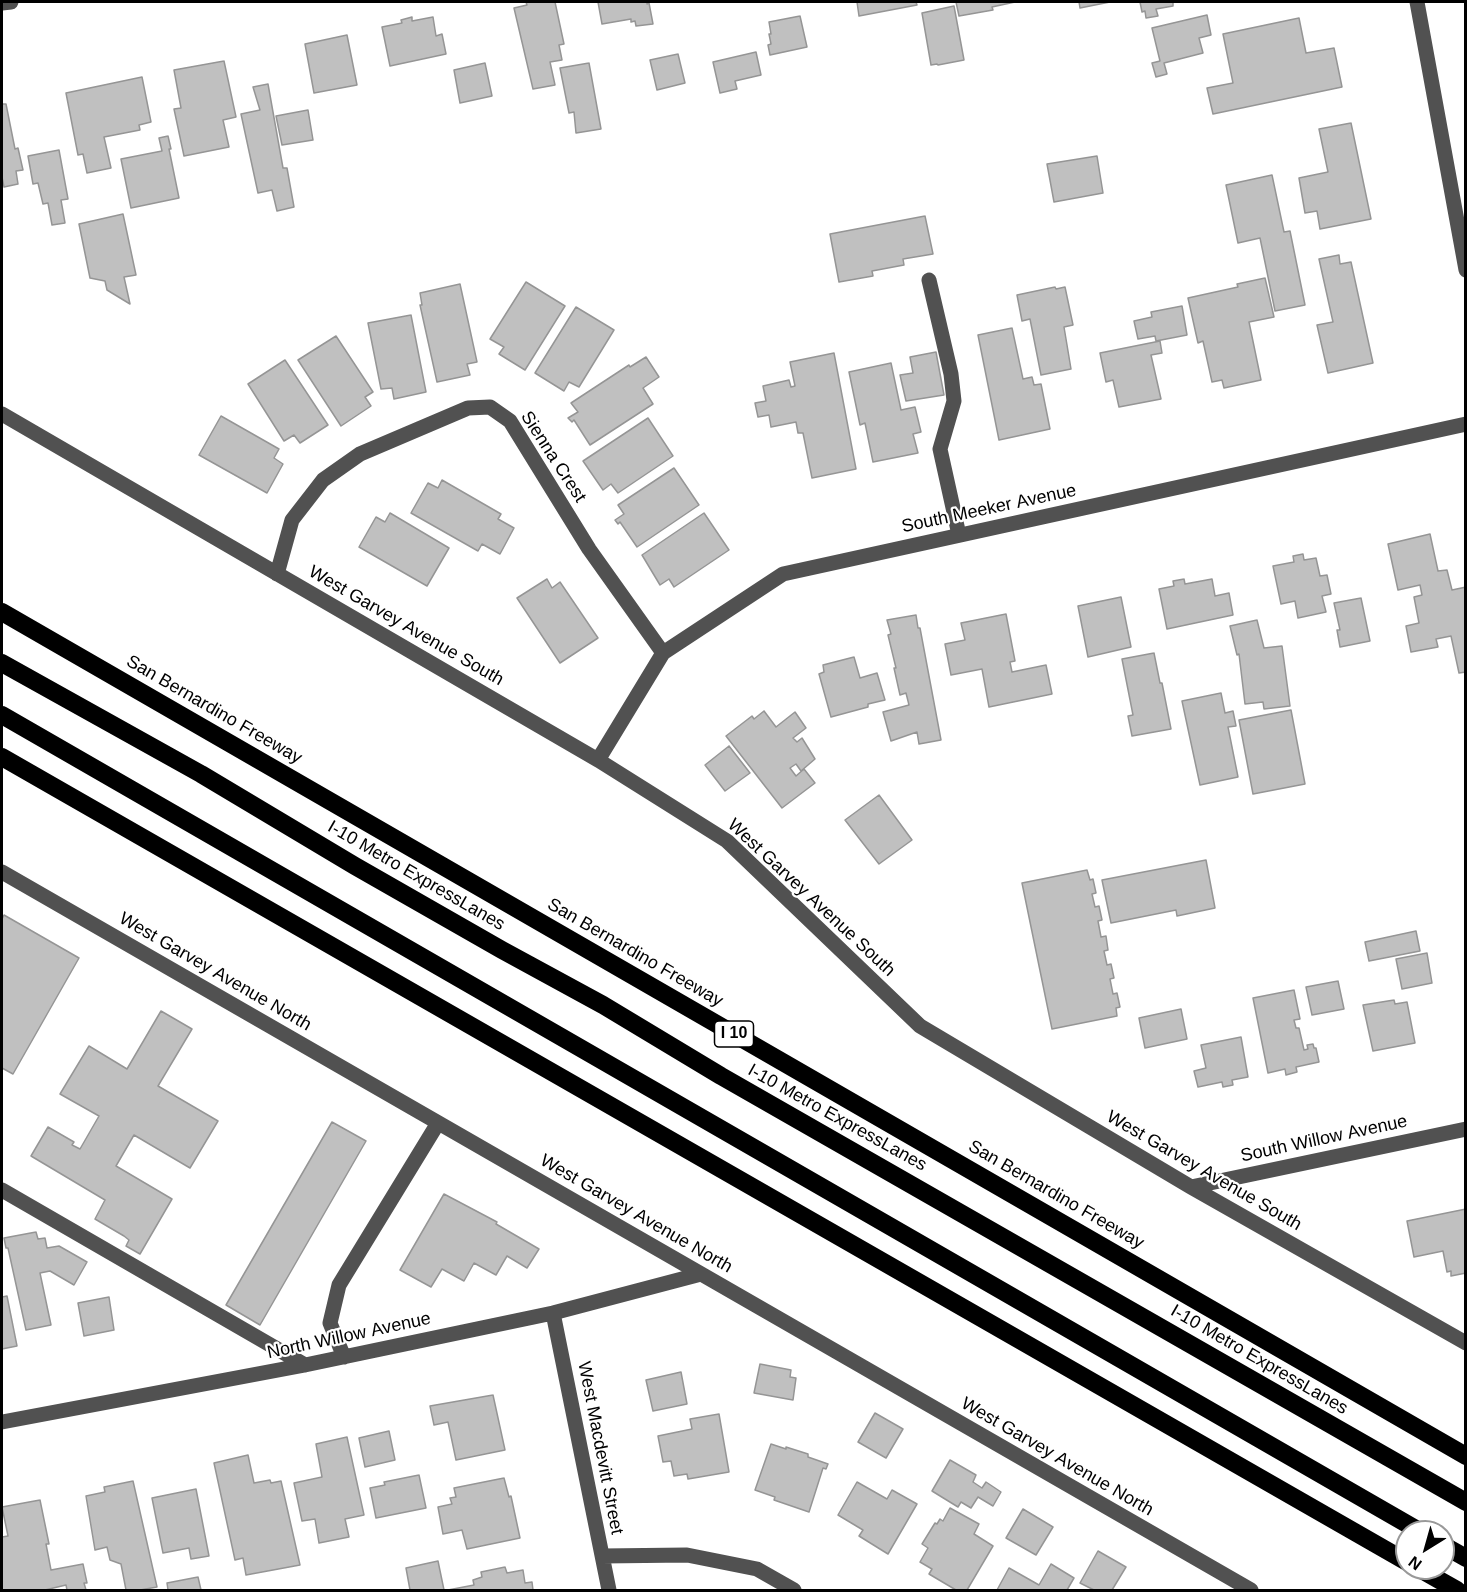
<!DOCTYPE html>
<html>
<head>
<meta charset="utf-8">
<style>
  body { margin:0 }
  #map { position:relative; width:1467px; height:1592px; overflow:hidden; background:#fff; font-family:Arial,sans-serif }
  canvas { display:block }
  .frame { position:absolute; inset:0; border:3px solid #000; pointer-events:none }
  .north { position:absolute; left:1395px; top:1520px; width:60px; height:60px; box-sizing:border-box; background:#fff; border:2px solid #999; border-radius:50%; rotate:217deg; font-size:16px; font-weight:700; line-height:24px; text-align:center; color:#000 }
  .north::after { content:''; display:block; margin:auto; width:21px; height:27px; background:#000; clip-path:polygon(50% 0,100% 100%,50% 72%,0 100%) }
</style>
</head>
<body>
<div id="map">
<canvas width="1467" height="1592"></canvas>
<div class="frame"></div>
<div class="north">N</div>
</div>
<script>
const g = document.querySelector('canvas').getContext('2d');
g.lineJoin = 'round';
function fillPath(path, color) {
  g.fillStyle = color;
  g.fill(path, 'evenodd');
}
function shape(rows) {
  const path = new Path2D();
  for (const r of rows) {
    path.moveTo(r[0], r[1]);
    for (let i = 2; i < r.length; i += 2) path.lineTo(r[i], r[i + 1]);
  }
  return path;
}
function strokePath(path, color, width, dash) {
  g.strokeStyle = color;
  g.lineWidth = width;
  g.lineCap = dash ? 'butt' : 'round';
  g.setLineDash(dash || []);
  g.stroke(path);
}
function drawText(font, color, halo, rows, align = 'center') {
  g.font = font + ' Arial,sans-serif';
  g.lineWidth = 4.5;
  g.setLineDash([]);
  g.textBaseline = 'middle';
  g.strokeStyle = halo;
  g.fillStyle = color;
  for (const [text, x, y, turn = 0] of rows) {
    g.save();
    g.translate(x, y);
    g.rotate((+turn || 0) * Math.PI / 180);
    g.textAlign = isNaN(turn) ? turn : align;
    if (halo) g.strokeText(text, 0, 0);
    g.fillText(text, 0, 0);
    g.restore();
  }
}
const building = shape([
  [526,2,555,2,564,44,559,45,562,60,550,62,555,85,533,89,514,8,527,5,526,2],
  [598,2,647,2,647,4,649,3,653,24,636,26,635,21,631,22,631,19,602,24,598,2],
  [857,2,916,2,917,5,859,16,857,2],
  [956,2,1015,2,992,7,993,10,959,16,956,2],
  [1079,2,1110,2,1080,8,1079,2],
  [1140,2,1173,2,1173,6,1156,9,1158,16,1146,18,1145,11,1142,12,1140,2],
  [954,6,964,60,938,65,937,64,931,65,922,13,954,6],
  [1207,15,1211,35,1199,38,1203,53,1164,63,1167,74,1156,77,1152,63,1160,61,1152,28,1207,15],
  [800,16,807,47,770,55,768,45,771,44,769,34,771,34,769,22,800,16],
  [412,17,412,21,433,17,436,36,442,34,446,54,390,66,382,27,402,23,401,20,412,17],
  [1299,18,1306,53,1334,48,1342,87,1213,114,1207,88,1233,83,1223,34,1299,18],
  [347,35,357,85,314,93,305,44,347,35],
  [756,52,761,75,735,81,737,89,720,93,713,62,756,52],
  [678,54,685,83,657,90,650,60,678,54],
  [224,61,236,117,223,120,229,147,184,156,174,109,181,108,174,70,224,61],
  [485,63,492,96,460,103,454,70,485,63],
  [589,63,601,129,576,133,574,112,569,113,560,68,589,63],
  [142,77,151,122,139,125,140,130,104,137,111,168,87,173,83,154,78,155,66,93,142,77],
  [268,84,283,168,287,168,294,207,277,211,272,190,258,193,241,114,260,110,253,87,268,84],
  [2,104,6,104,15,149,18,148,23,170,16,171,18,184,4,187,2,177,2,104],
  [308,110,313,140,282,145,276,116,308,110],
  [1351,123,1371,219,1320,229,1317,211,1305,213,1299,178,1328,172,1319,129,1351,123],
  [168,136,171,149,169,149,179,198,131,208,121,159,162,151,159,138,168,136],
  [59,150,68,199,61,200,65,223,52,225,48,203,43,204,38,183,33,184,28,156,59,150],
  [1097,156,1103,193,1054,202,1047,164,1097,156],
  [1272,175,1284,232,1290,231,1305,305,1275,311,1260,238,1238,243,1226,185,1272,175],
  [123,214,136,275,124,277,130,304,107,290,105,281,90,278,79,224,123,214],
  [925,216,933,254,903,259,904,265,872,271,873,276,839,282,830,234,925,216],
  [1339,255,1340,264,1351,262,1373,363,1328,373,1317,325,1333,322,1319,259,1339,255],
  [1265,278,1274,317,1249,322,1261,380,1224,388,1222,380,1212,382,1203,341,1198,343,1188,298,1238,287,1237,284,1265,278],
  [526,282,565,306,525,370,499,354,504,347,490,339,526,282],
  [460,284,477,362,467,364,470,375,437,382,420,305,422,305,420,293,460,284],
  [1055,287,1056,289,1065,287,1073,325,1064,327,1071,369,1041,375,1030,319,1022,321,1017,295,1055,287],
  [1182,306,1187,335,1156,341,1155,336,1138,339,1134,321,1152,317,1151,312,1182,306],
  [576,307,614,330,579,387,569,382,564,391,535,373,576,307],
  [411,315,426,392,394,399,392,388,381,389,368,323,411,315],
  [1012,328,1023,379,1032,377,1034,385,1041,384,1050,429,999,440,978,335,1012,328],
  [336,336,373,392,365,397,371,406,341,426,298,360,336,336],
  [1160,341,1162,353,1151,355,1161,399,1119,407,1113,380,1106,382,1100,353,1160,341],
  [936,352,944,395,906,401,900,375,913,373,910,357,936,352],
  [834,353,856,469,812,478,803,433,798,433,796,422,771,427,769,415,758,417,755,403,766,401,763,386,789,380,791,387,795,386,790,362,834,353],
  [646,357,659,377,643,388,653,404,590,445,574,420,572,422,568,418,578,412,571,403,629,365,630,367,646,357],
  [285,360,328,425,300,443,294,435,284,441,248,384,285,360],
  [891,363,901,410,915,407,921,432,913,434,918,453,873,462,865,423,860,425,849,372,891,363],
  [221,416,279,449,274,458,283,464,267,493,199,455,221,416],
  [648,418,673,456,618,493,611,484,603,490,583,461,648,418],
  [674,468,699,505,637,547,620,522,618,524,615,520,624,514,618,505,674,468],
  [442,480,501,514,498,519,514,528,500,554,482,544,478,551,411,513,428,483,438,488,442,480],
  [390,513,449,548,427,586,359,547,376,517,385,522,390,513],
  [704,513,729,550,674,587,669,579,660,585,642,555,704,513],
  [1430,534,1438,571,1447,570,1452,590,1466,587,1466,672,1459,673,1451,636,1436,639,1438,647,1411,652,1406,626,1419,623,1414,597,1422,595,1420,585,1398,590,1388,544,1430,534],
  [1303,554,1304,560,1316,558,1320,576,1327,575,1331,594,1322,596,1326,612,1298,618,1295,601,1281,604,1273,566,1294,562,1293,556,1303,554],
  [547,579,552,588,560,582,598,638,560,663,517,598,547,579],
  [1184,579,1185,584,1212,579,1215,596,1229,593,1233,615,1167,629,1159,589,1174,586,1173,581,1184,579],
  [1121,597,1131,647,1088,657,1078,606,1121,597],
  [1361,598,1370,641,1340,647,1337,630,1340,630,1334,603,1361,598],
  [1006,614,1015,661,1010,662,1012,672,1046,665,1052,694,989,707,982,669,951,675,945,644,965,640,961,623,1006,614],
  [916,615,918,628,920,628,941,740,919,744,917,732,891,741,883,712,909,705,906,693,900,695,894,668,896,668,888,635,891,634,887,620,916,615],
  [1257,620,1264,648,1282,646,1290,706,1264,709,1263,702,1245,704,1239,654,1237,655,1230,626,1257,620],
  [1154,653,1160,683,1162,683,1171,729,1132,736,1128,716,1133,715,1122,659,1154,653],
  [854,657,860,678,877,673,885,700,868,704,868,707,831,717,819,674,824,672,823,665,854,657],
  [1221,693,1225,713,1233,711,1236,726,1228,727,1238,777,1200,785,1182,701,1221,693],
  [1291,710,1305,784,1253,794,1239,720,1291,710],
  [764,711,776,727,795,712,806,728,793,738,797,742,802,738,815,759,801,771,796,764,790,768,796,776,804,769,815,783,782,808,726,736,752,716,754,719,764,711],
  [729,746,750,773,725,791,705,765,729,746],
  [879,795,912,840,879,864,845,820,879,795],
  [1206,860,1215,908,1177,916,1176,910,1111,923,1102,880,1206,860],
  [1087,870,1090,880,1093,879,1096,893,1092,894,1095,907,1099,906,1102,920,1098,921,1101,937,1106,936,1108,950,1104,951,1107,965,1111,964,1114,978,1110,979,1113,994,1117,993,1120,1007,1116,1008,1117,1016,1052,1029,1022,883,1087,870],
  [4,915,79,958,13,1074,2,1068,2,919,4,915],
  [1416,931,1420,951,1369,961,1365,942,1416,931],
  [1427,953,1432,983,1402,989,1396,959,1427,953],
  [1338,981,1344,1009,1312,1015,1306,987,1338,981],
  [1294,990,1300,1019,1294,1020,1296,1028,1299,1028,1304,1050,1308,1049,1307,1045,1313,1044,1314,1048,1316,1048,1319,1062,1296,1067,1297,1072,1286,1075,1285,1069,1268,1073,1253,998,1294,990],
  [1394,1000,1395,1004,1407,1002,1415,1043,1373,1051,1363,1005,1394,1000],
  [1181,1009,1187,1039,1145,1048,1139,1018,1181,1009],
  [161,1011,192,1029,158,1086,218,1121,190,1168,134,1135,116,1166,172,1199,140,1254,126,1246,129,1240,124,1236,95,1219,105,1200,31,1156,48,1127,74,1142,72,1145,80,1149,99,1116,60,1094,89,1046,127,1069,161,1011],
  [1241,1037,1248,1077,1232,1080,1233,1085,1223,1087,1222,1082,1198,1087,1194,1071,1206,1068,1201,1045,1241,1037],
  [332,1122,366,1141,260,1325,226,1305,332,1122],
  [444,1194,497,1222,496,1224,539,1249,527,1268,507,1256,496,1275,474,1263,464,1281,442,1269,431,1287,400,1270,444,1194],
  [1466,1209,1466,1273,1451,1276,1451,1271,1447,1272,1443,1251,1414,1257,1407,1221,1466,1209],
  [36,1232,38,1239,45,1238,47,1248,59,1246,87,1262,74,1285,50,1271,40,1273,51,1325,26,1330,8,1248,6,1248,4,1238,36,1232],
  [7,1296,17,1346,2,1349,2,1297,7,1296],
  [109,1297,114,1330,84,1336,78,1303,109,1297],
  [760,1364,791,1370,790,1377,796,1378,793,1400,754,1393,760,1364],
  [681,1372,687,1404,653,1411,646,1380,681,1372],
  [493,1395,505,1450,456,1460,448,1422,434,1425,430,1406,493,1395],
  [875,1413,903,1429,886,1458,858,1442,875,1413],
  [719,1414,729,1472,688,1479,687,1474,674,1476,671,1461,663,1462,658,1436,692,1429,690,1419,719,1414],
  [389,1431,395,1460,365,1467,359,1438,389,1431],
  [347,1437,364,1515,345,1519,349,1537,319,1543,315,1519,302,1521,294,1483,322,1477,316,1444,347,1437],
  [771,1444,786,1449,786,1447,808,1454,808,1457,828,1464,826,1469,823,1468,809,1512,774,1500,775,1497,755,1490,771,1444],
  [248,1455,254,1483,270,1480,271,1483,281,1481,300,1565,246,1575,243,1558,235,1560,214,1463,248,1455],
  [950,1460,976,1475,973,1482,982,1488,986,1482,1001,1492,993,1506,978,1497,971,1508,961,1502,958,1507,932,1491,950,1460],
  [419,1475,426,1508,376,1518,370,1488,385,1485,384,1482,419,1475],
  [504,1478,509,1497,511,1496,520,1538,467,1549,462,1530,443,1534,438,1507,452,1504,450,1498,456,1497,454,1488,504,1478],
  [133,1481,157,1587,140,1590,126,1590,121,1564,110,1560,107,1547,95,1550,86,1496,105,1492,104,1487,133,1481],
  [857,1482,887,1499,892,1490,917,1504,888,1554,859,1536,863,1530,838,1515,857,1482],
  [196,1489,209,1556,191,1559,189,1548,163,1553,152,1498,196,1489],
  [40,1500,49,1544,46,1544,51,1570,83,1564,87,1583,84,1583,86,1590,67,1590,66,1585,45,1590,2,1590,2,1537,8,1536,2,1507,40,1500],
  [950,1508,979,1524,974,1534,993,1546,967,1590,956,1590,929,1574,932,1569,920,1562,928,1548,922,1544,935,1523,937,1524,940,1519,943,1521,950,1508],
  [1023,1509,1053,1527,1036,1555,1006,1538,1023,1509],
  [1098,1551,1126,1567,1112,1590,1094,1590,1080,1583,1098,1551],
  [438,1561,444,1590,410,1590,406,1568,438,1561],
  [1051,1564,1074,1578,1067,1590,997,1590,1009,1568,1039,1585,1051,1564],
  [505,1567,507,1573,523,1570,525,1583,532,1582,533,1590,448,1590,474,1585,473,1580,482,1577,481,1572,505,1567],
  [198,1577,201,1590,168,1590,167,1583,198,1577]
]);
const minor = shape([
  [1417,2,1466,270],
  [2,3,11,2],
  [929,280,951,374,954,401,940,449,959,535],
  [2,414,598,760,727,841,920,1026,1191,1187,1466,1343],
  [277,574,292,520,323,480,360,454,468,408,490,407,510,421,589,549,663,653],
  [598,760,663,653,783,574,1466,424],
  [2,872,1251,1590],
  [1191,1187,1466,1129],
  [2,1190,305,1365],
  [553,1313,609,1590],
  [344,1357,330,1323,339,1285,438,1123],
  [2,1422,305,1365,553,1313,701,1274],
  [602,1556,687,1555,757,1569,794,1590]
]);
const highway = shape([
  [2,612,1466,1456],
  [2,663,201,774,355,866,502,950,603,1005,721,1076,1466,1502],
  [2,715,1421,1532],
  [2,757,1407,1562],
  [1443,1545,1466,1558],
  [1418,1568,1457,1590]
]);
const shields = [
  [734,1034,39]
];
const shieldNames = [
  ["I 10",734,1034]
];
const streetNames = [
  ["Sienna Crest",553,457,57],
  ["South Meeker Avenue",989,509,-12],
  ["West Garvey Avenue South",406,626,30],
  ["San Bernardino Freeway",214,710,30],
  ["I-10 Metro ExpressLanes",416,876,30],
  ["West Garvey Avenue South",811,898,43],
  ["San Bernardino Freeway",635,953,30],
  ["West Garvey Avenue North",215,972,30],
  ["I-10 Metro ExpressLanes",837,1118,29],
  ["South Willow Avenue",1324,1139,-12],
  ["West Garvey Avenue South",1204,1171,30],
  ["San Bernardino Freeway",1056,1195,30],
  ["West Garvey Avenue North",636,1214,30],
  ["North Willow Avenue",349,1336,-12],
  ["I-10 Metro ExpressLanes",1259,1360,30],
  ["West Macdevitt Street",600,1448,79],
  ["West Garvey Avenue North",1057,1457,30]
];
fillPath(building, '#c0c0c0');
strokePath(building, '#959595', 1.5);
strokePath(minor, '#515151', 15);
strokePath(highway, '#000', 18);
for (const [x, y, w] of shields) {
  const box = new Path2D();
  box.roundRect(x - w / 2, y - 13, w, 26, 4.5);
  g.fillStyle = '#fff';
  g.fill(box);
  strokePath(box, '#000', 1.5);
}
drawText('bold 16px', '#000', null, shieldNames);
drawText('18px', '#000', '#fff', streetNames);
</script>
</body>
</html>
